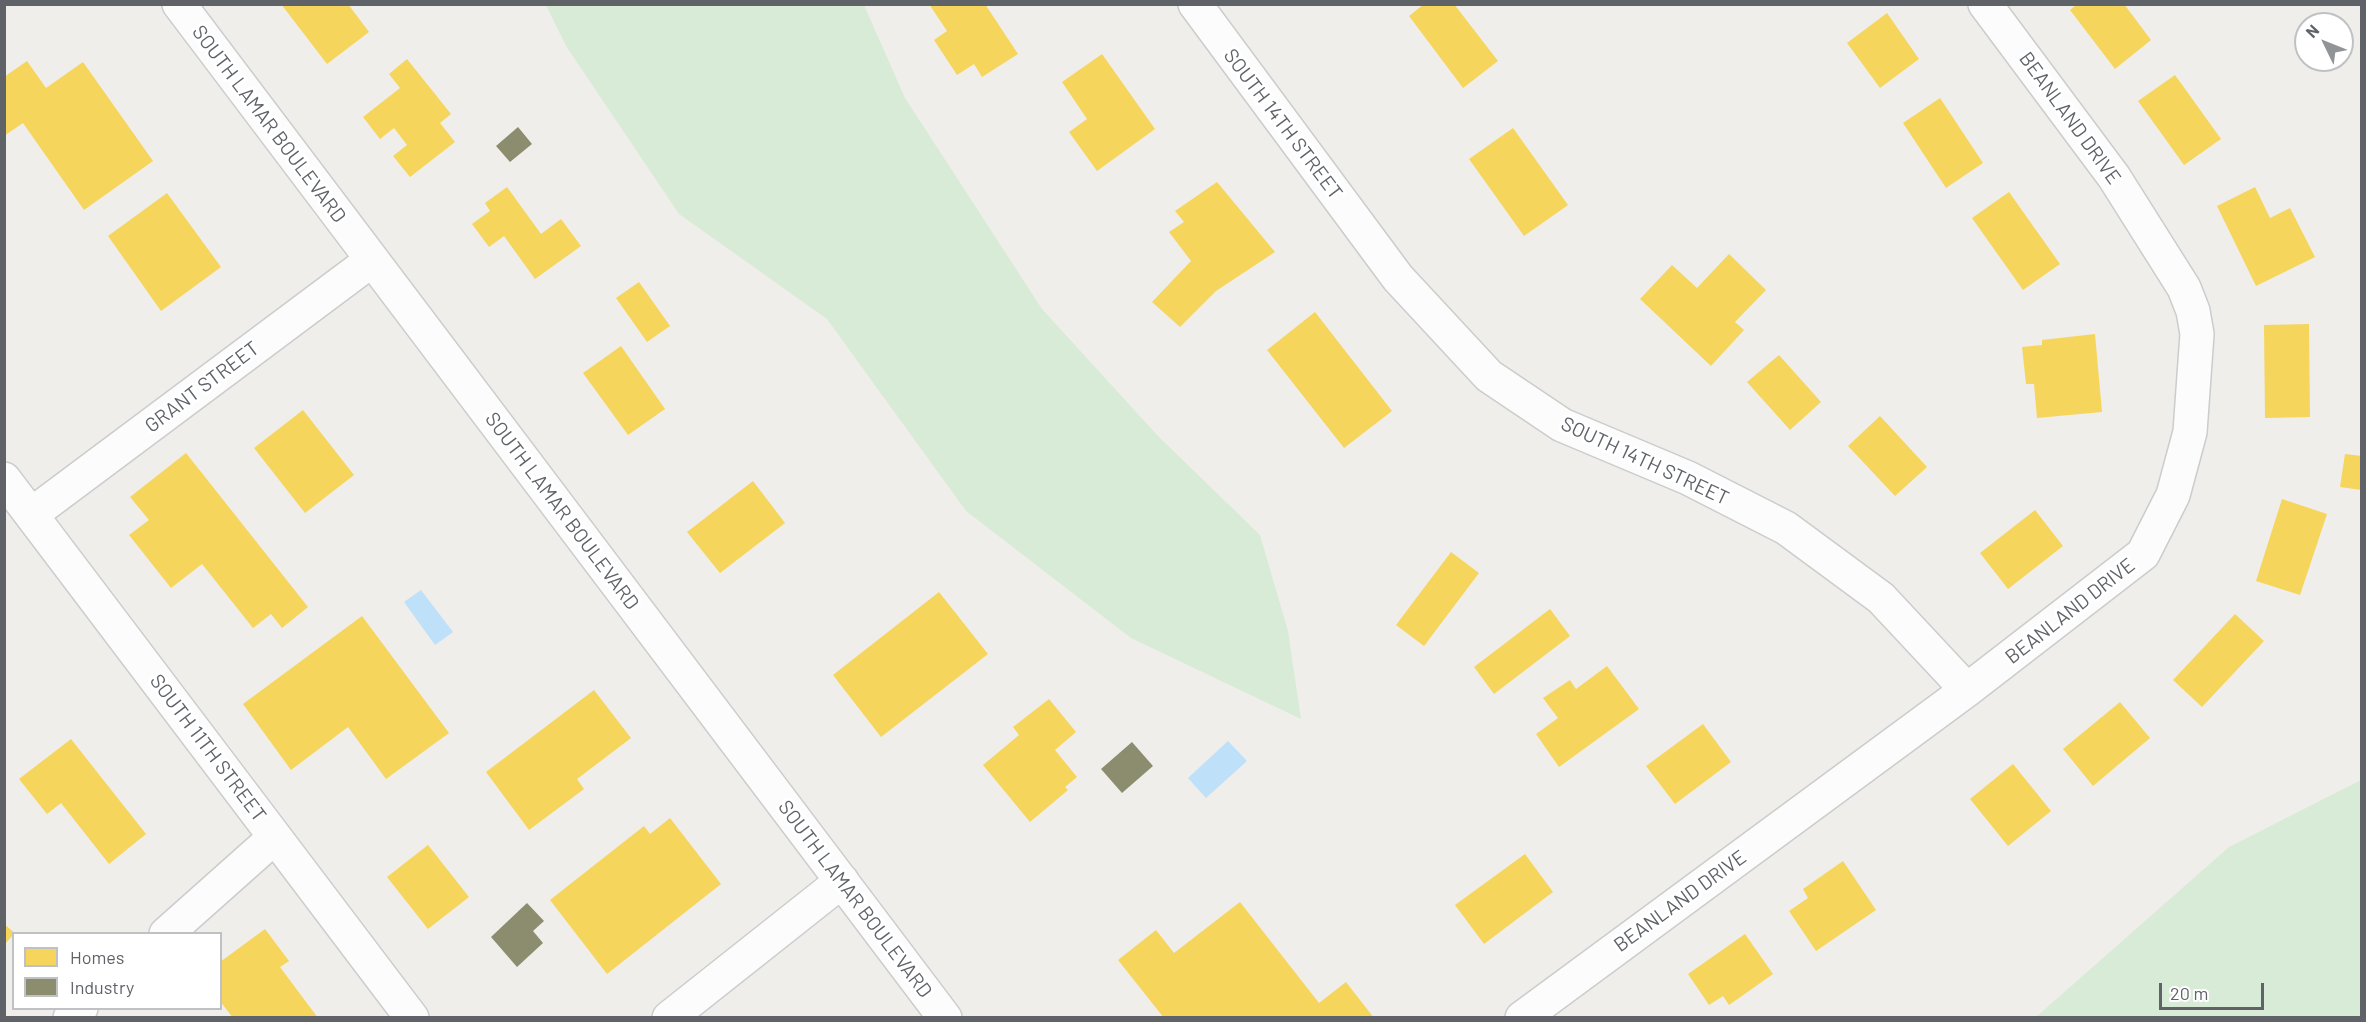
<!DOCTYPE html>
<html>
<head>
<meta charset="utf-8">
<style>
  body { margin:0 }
  #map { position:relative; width:2366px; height:1022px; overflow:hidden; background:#efeeea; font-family:Barlow,sans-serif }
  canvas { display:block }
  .frame { position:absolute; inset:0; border:6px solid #5f6368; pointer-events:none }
  .legend { position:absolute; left:12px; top:932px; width:210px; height:78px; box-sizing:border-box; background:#fff; border:2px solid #bfc1c3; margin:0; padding:8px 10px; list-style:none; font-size:18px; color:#5f6368 }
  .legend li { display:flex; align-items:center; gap:12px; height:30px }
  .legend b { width:30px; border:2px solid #bfc1c3 }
  .north { position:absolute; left:2294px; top:12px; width:60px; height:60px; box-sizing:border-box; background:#fff; border:2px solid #bfc1c3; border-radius:50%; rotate:313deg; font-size:16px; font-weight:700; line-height:24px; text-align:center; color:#5f6368 }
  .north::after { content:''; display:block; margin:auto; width:21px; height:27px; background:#919496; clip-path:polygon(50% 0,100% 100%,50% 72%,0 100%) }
  .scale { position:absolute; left:2159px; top:983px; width:105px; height:27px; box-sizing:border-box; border:3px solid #5f6368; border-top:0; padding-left:8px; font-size:18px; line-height:21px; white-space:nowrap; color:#5f6368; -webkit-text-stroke:4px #fff; paint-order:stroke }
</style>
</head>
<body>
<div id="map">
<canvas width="2366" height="1022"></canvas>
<div class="frame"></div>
<ul class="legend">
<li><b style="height:16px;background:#f6d55c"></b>Homes</li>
<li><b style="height:16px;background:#8c8c6e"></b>Industry</li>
</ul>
<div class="north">N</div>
<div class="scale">20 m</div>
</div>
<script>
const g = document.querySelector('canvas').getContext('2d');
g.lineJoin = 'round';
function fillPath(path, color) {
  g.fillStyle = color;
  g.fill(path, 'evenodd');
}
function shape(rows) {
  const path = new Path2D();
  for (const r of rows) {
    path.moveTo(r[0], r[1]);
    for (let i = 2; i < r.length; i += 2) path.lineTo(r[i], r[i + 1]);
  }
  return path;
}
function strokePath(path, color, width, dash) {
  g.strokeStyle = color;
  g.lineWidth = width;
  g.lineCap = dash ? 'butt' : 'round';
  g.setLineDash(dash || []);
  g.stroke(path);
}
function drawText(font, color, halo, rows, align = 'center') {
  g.font = font + ' Barlow,sans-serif';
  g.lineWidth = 6;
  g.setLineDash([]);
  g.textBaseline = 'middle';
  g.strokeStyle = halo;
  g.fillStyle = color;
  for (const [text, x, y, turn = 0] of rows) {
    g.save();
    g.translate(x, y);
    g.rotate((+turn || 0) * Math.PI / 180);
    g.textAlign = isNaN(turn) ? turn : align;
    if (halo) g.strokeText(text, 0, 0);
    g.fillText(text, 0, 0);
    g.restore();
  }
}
const green = shape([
  [546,5,864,5,905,98,1042,309,1158,436,1260,535,1288,631,1301,719,1131,638,966,511,827,319,679,214,566,46],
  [2361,780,2361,1017,2036,1017,2229,847]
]);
const water = shape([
  [421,590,453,632,435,645,404,602],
  [1228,741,1247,761,1206,798,1188,778]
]);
const homes = shape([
  [281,4,348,4,369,32,327,64],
  [929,4,985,4,1018,54,982,77,974,64,957,75,934,40,947,31],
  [1424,4,1454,4,1498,61,1463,88,1409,16],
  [2077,4,2124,4,2151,40,2115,69,2070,10],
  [1887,13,1919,59,1880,88,1847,43],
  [1102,54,1155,129,1097,171,1069,132,1087,119,1062,82],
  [407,59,451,114,440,123,455,142,410,177,393,156,407,145,394,128,380,139,363,117,400,88,389,74],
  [27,61,46,88,83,62,153,161,84,210,23,123,4,136,4,77],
  [2175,75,2221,139,2184,165,2138,101],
  [1940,98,1983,163,1946,188,1903,123],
  [1513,128,1568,205,1524,236,1469,159],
  [1217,182,1275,252,1216,291,1180,327,1152,302,1191,261,1169,232,1184,222,1175,211],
  [507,187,541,234,561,219,581,246,535,279,504,236,489,247,472,224,490,211,485,203],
  [2255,187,2270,218,2290,208,2315,257,2256,286,2217,206],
  [2009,192,2060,264,2023,290,1972,218],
  [167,193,221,267,161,311,108,236],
  [1729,254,1766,290,1735,322,1744,330,1711,366,1640,299,1672,265,1697,288],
  [639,282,670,326,647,342,616,298],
  [1315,312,1392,411,1344,448,1267,350],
  [2309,324,2310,417,2265,418,2264,325],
  [2095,334,2102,412,2037,418,2034,384,2026,384,2022,347,2042,345,2042,340],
  [621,346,665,409,628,435,583,373],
  [1779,355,1821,402,1790,430,1747,382],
  [303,410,354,475,305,513,254,448],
  [1880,416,1927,467,1895,496,1848,446],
  [186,453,308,607,282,628,271,614,253,628,202,564,171,588,129,535,149,520,130,497],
  [2345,454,2362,456,2362,490,2340,487],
  [753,481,785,523,720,573,687,532],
  [2282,499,2327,514,2300,595,2256,581],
  [2035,510,2063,546,2008,589,1980,553],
  [1451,552,1479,573,1424,646,1396,625],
  [939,592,988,654,881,737,833,675],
  [1550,609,1570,636,1494,694,1474,667],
  [2235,614,2264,641,2202,707,2173,680],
  [362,616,449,733,386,779,348,727,291,770,243,704],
  [1607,666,1639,709,1559,767,1536,734,1558,718,1543,698,1570,680,1576,689],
  [594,690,631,738,577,779,584,789,529,830,486,772],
  [1049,699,1076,732,1055,750,1077,777,1065,787,1068,790,1030,822,983,765,1019,735,1013,727],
  [2120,702,2150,738,2093,786,2063,749],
  [1703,724,1731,762,1675,804,1646,766],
  [71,739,146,834,109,864,61,803,47,814,19,779],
  [2013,764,2051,811,2008,846,1970,799],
  [670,818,721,884,607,974,550,900,644,826,650,834],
  [428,845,469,897,428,929,387,877],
  [1525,854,1553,892,1484,944,1455,905],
  [1843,861,1876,910,1816,951,1789,911,1808,898,1803,889],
  [1240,902,1319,1003,1346,982,1374,1018,1164,1018,1118,960,1156,930,1174,953],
  [4,924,16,934,14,934,4,945],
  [265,929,289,961,280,967,318,1018,233,1018,220,1001,220,962],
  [1745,934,1773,974,1729,1005,1723,996,1709,1005,1688,974]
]);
const industry = shape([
  [518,127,532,144,510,162,496,146],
  [1132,742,1153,766,1122,793,1101,769],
  [527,903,544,921,533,931,543,943,517,967,491,937]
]);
const minor = shape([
  [1195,4,1398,278,1489,376,1562,425,1688,478,1786,528,1881,598,1967,690],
  [4,479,412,1018],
  [32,514,372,260],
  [166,934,275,837],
  [70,1018,81,1008],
  [669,1018,842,881],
  [1522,1018,1967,690,2143,554,2173,495,2190,432,2197,334,2193,311,2184,288,2114,177,1985,4]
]);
const tertiary = shape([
  [179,4,945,1018]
]);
const streetNames = [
  ["BEANLAND DRIVE",2070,118,54],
  ["SOUTH LAMAR BOULEVARD",269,124,53],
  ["SOUTH 14TH STREET",1283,124,53],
  ["GRANT STREET",202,387,-37],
  ["SOUTH 14TH STREET",1645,461,25],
  ["SOUTH LAMAR BOULEVARD",562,511,53],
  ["BEANLAND DRIVE",2070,611,-38],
  ["SOUTH 11TH STREET",208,748,53],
  ["SOUTH LAMAR BOULEVARD",855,899,53],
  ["BEANLAND DRIVE",1680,901,-36]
];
fillPath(green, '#d8ebd6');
fillPath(water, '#bfe0f9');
fillPath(homes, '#f6d55c');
fillPath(industry, '#8c8c6e');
strokePath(minor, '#cbcccc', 36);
strokePath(tertiary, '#cbcccc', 36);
strokePath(minor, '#fdfcfc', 33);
strokePath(tertiary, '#fdfcfc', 33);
drawText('20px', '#5f6368', '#fff', streetNames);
</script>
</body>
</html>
